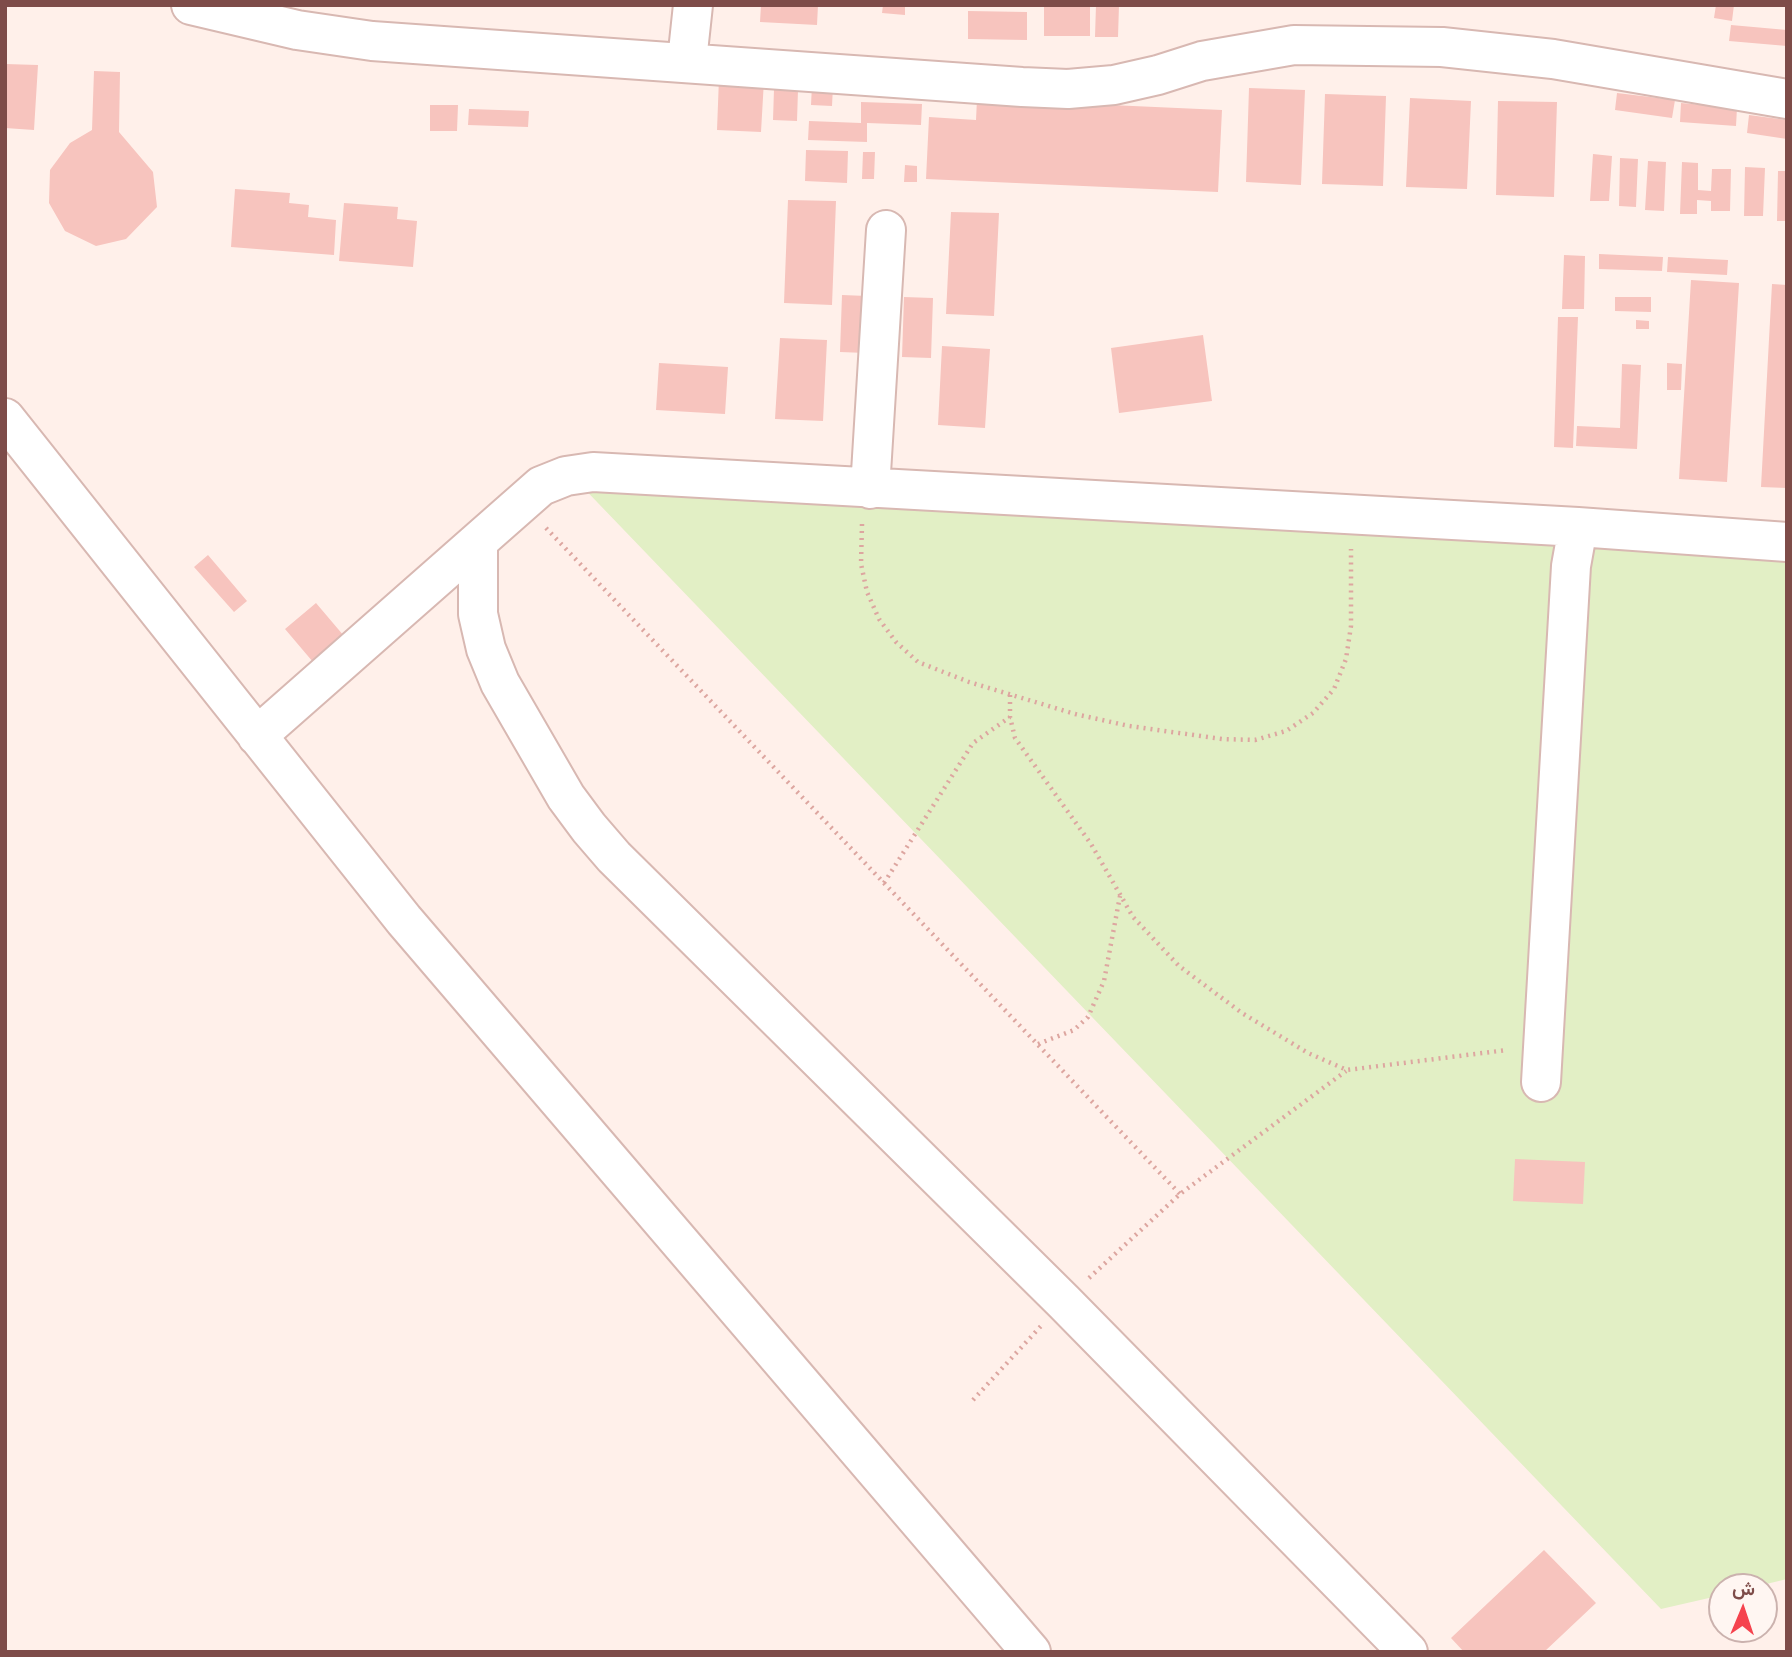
<!DOCTYPE html>
<html>
<head>
<meta charset="utf-8">
<style>
  body { margin:0 }
  #map { position:relative; width:1792px; height:1657px; overflow:hidden; background:#fff0ea; font-family:Signika,Vazirmatn,sans-serif }
  canvas { display:block }
  .frame { position:absolute; inset:0; border:7px solid #7e4c49; pointer-events:none }
  .north { position:absolute; left:1708px; top:1573px; width:70px; height:70px; box-sizing:border-box; background:#fff6f2; border:2px solid #cbb2ae; border-radius:50%; rotate:2deg; font-size:19px; font-weight:700; line-height:28px; text-align:center; color:#7e4c49 }
  .north::after { content:''; display:block; margin:auto; width:24px; height:32px; background:#f5434e; clip-path:polygon(50% 0,100% 100%,50% 72%,0 100%) }
</style>
</head>
<body>
<div id="map">
<canvas width="1792" height="1657"></canvas>
<div class="frame"></div>
<div class="north">ش</div>
</div>
<script>
const g = document.querySelector('canvas').getContext('2d');
g.lineJoin = 'round';
function fillPath(path, color) {
  g.fillStyle = color;
  g.fill(path, 'evenodd');
}
function shape(rows) {
  const path = new Path2D();
  for (const r of rows) {
    path.moveTo(r[0], r[1]);
    for (let i = 2; i < r.length; i += 2) path.lineTo(r[i], r[i + 1]);
  }
  return path;
}
function strokePath(path, color, width, dash) {
  g.strokeStyle = color;
  g.lineWidth = width;
  g.lineCap = dash ? 'butt' : 'round';
  g.setLineDash(dash || []);
  g.stroke(path);
}
const green = shape([
  [573,477,1787,544,1787,1579,1754,1587,1722,1587,1722,1595,1661,1609]
]);
const building = shape([
  [761,5,818,5,817,25,760,22],
  [883,5,905,5,905,15,882,13],
  [1044,5,1090,5,1090,36,1044,36],
  [1096,5,1119,5,1118,37,1095,37],
  [1716,5,1734,5,1732,21,1714,18],
  [968,11,1027,12,1027,40,968,39],
  [1731,25,1787,30,1787,46,1729,41],
  [5,64,38,65,34,130,5,128],
  [94,71,120,72,119,132,153,172,157,207,126,239,96,246,65,231,49,203,50,170,70,143,92,130],
  [719,78,764,80,761,132,717,130],
  [812,85,833,86,832,106,811,105],
  [1249,88,1305,90,1301,185,1246,182],
  [774,89,798,90,797,121,773,120],
  [1617,93,1675,100,1672,118,1615,110],
  [1325,94,1386,96,1383,186,1322,184],
  [1410,98,1471,101,1467,189,1406,187],
  [977,99,1222,110,1218,192,926,179,929,117,976,120],
  [1498,101,1557,102,1554,197,1496,195],
  [861,102,922,104,921,125,867,123,867,142,808,140,809,121,861,123],
  [1681,103,1737,108,1736,126,1680,122],
  [430,105,458,105,457,131,430,131],
  [469,109,529,111,528,127,468,125],
  [1749,115,1787,120,1787,139,1747,133],
  [806,150,848,151,847,183,805,181],
  [863,152,875,152,874,179,862,179],
  [1593,154,1612,156,1609,201,1590,201],
  [1620,158,1638,159,1636,207,1619,206],
  [1648,161,1666,162,1664,211,1645,210],
  [1682,162,1698,163,1698,190,1711,191,1712,169,1731,169,1730,211,1711,211,1711,201,1697,200,1697,214,1680,214],
  [905,165,917,166,917,182,904,182],
  [1745,167,1765,168,1763,216,1744,216],
  [1778,171,1787,171,1787,221,1777,221],
  [235,189,290,193,289,203,309,205,308,217,336,220,334,255,231,247],
  [788,200,836,201,832,305,784,303],
  [344,203,398,207,397,219,417,221,413,267,339,261],
  [951,212,999,213,994,316,946,314],
  [1599,254,1663,257,1662,271,1599,269],
  [1564,255,1585,256,1584,309,1562,309],
  [1668,257,1728,260,1727,275,1667,272],
  [1691,280,1739,283,1727,482,1679,479],
  [1772,284,1787,285,1787,488,1761,487],
  [842,295,867,296,866,353,840,352],
  [904,297,933,298,931,358,902,357],
  [1615,297,1651,297,1651,312,1615,311],
  [1558,317,1578,317,1573,448,1554,447],
  [1636,320,1649,321,1649,329,1636,329],
  [1203,335,1212,401,1119,413,1111,348],
  [780,338,827,340,823,421,775,419],
  [942,346,990,349,985,428,938,425],
  [659,363,728,367,725,414,656,410],
  [1667,363,1682,364,1681,390,1667,390],
  [1622,364,1641,365,1637,449,1576,446,1577,426,1620,428],
  [208,555,247,601,234,612,194,567],
  [316,603,344,636,313,662,285,629],
  [1515,1159,1585,1162,1583,1204,1513,1201],
  [1544,1550,1596,1603,1544,1652,1464,1652,1451,1638]
]);
const path = shape([
  [862,524,861,564,867,592,879,619,896,642,918,662,969,682,1075,714,1129,726,1222,739,1255,740,1286,731,1313,713,1334,689,1346,659,1351,626,1351,549],
  [546,528,1180,1194],
  [1010,695,1010,717,1015,738,1091,844,1133,917,1179,966,1242,1013,1308,1053,1347,1070,1507,1050],
  [884,883,973,743,1010,717],
  [1038,1044,1074,1030,1088,1017,1104,981,1120,896],
  [1089,1278,1180,1194,1346,1071],
  [973,1400,1041,1326]
]);
const minor = shape([
  [191,5,297,30,372,41,1022,87,1068,89,1114,85,1158,75,1202,61,1294,45,1442,47,1553,59,1787,99],
  [687,61,693,5],
  [5,418,404,920,1031,1652],
  [870,489,886,230],
  [478,543,478,614,486,649,500,683,566,797,589,828,614,857,1064,1302,1408,1652],
  [257,736,541,486,566,476,593,472,1578,527,1787,542],
  [1541,1082,1571,566,1578,527]
]);
fillPath(green, '#e2efc5');
fillPath(building, '#f7c4be');
strokePath(minor, '#d8b8b2', 42);
strokePath(path, '#dda6a0', 4.5, [2, 5]);
strokePath(minor, '#fff', 38);
</script>
</body>
</html>
